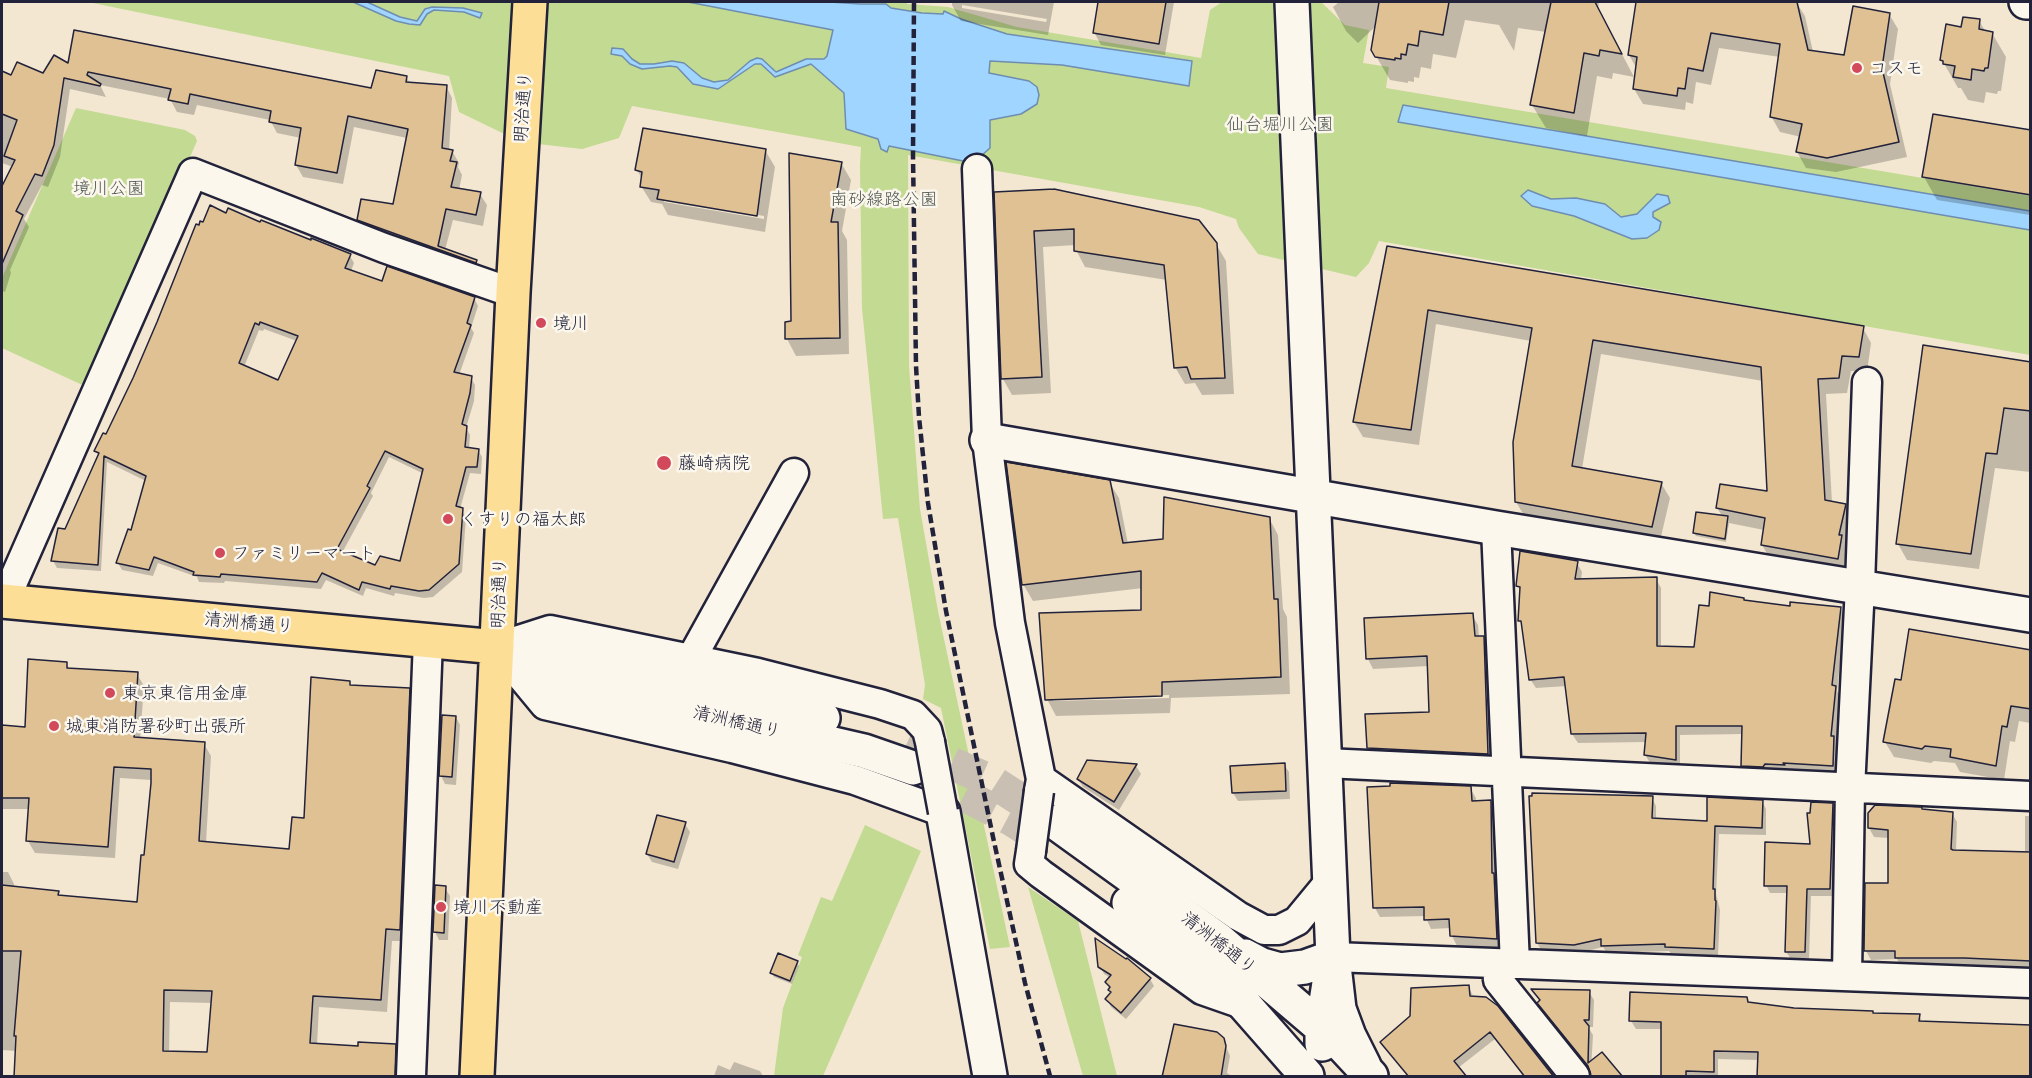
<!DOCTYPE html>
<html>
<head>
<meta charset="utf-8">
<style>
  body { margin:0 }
  #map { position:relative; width:2032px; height:1078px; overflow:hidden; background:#f3e7d1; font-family:Mali,sans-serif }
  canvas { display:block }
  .frame { position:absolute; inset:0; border:3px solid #22223b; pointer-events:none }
</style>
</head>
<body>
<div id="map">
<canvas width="2032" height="1078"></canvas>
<div class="frame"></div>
</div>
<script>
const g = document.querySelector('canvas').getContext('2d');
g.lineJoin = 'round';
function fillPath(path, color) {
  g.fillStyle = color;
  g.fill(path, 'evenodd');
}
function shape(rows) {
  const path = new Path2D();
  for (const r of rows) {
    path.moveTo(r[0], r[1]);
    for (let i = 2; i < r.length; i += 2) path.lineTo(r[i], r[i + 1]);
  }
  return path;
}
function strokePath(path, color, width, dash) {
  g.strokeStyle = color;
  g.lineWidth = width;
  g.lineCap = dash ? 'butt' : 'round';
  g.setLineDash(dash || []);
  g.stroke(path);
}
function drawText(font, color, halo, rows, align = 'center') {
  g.font = font + ' Mali,"Klee One",sans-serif';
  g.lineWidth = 5;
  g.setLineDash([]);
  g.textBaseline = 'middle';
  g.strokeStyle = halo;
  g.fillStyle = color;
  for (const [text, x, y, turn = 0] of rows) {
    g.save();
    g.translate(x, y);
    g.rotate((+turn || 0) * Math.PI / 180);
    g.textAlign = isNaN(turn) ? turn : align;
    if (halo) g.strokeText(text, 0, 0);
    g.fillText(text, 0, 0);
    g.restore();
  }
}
const green = shape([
  [88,2,907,2,907,4,948,7,1017,27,1201,58,1210,10,1222,2,1321,2,1345,25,1369,30,1363,63,1389,67,1386,88,2030,196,2030,355,1379,241,1369,263,1356,277,1258,254,1239,228,1236,219,1199,207,908,155,909,366,920,509,938,611,1010,947,990,949,941,708,923,699,925,685,898,518,883,519,862,308,860,165,861,147,632,106,619,138,582,149,521,142,459,112,449,76],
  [76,108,185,130,195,136,197,141,89,388,2,348,2,278],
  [865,825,921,851,823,1076,774,1076,783,1008,802,957,798,955,821,897,832,901],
  [1028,887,1078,921,1117,1076,1083,1076]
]);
const water = shape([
  [353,2,367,2,400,17,417,21,425,9,432,7,463,8,482,13,480,18,464,12,434,10,427,14,420,25,409,24,396,21,353,2],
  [688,2,830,2,860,4,886,4,891,8,922,13,943,14,944,11,961,19,1007,34,1192,61,1189,86,1062,65,990,61,989,73,1029,81,1037,87,1039,95,1037,104,1021,114,990,120,990,148,973,163,889,146,887,152,881,149,878,139,846,129,844,93,811,64,775,77,761,64,755,64,718,89,693,84,677,67,670,66,642,69,630,64,622,56,611,54,612,48,623,49,632,59,640,64,654,64,672,61,684,63,702,78,714,82,728,80,750,61,757,58,762,59,776,72,806,59,824,59,827,56,833,30,688,2],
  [1403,105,2030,211,2030,230,1398,122,1403,105],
  [1528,190,1551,199,1576,198,1605,204,1621,217,1637,214,1657,194,1668,196,1670,203,1653,212,1653,217,1661,222,1659,230,1647,238,1632,239,1574,216,1532,206,1521,196,1528,190]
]);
const shadow = shape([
  [952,2,1054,2,1048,35,961,21,952,5],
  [962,5,1047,19,1046,22,962,8],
  [1099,2,1174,2,1165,55,1101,45,1094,32],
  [1339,2,1599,2,1598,8,1634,77,1613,73,1612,79,1597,76,1587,136,1546,128,1532,105,1546,32,1518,28,1514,51,1499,25,1465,20,1456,58,1433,54,1431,69,1421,67,1419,78,1414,77,1414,82,1408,81,1408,83,1390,80,1376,56,1377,25,1358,43,1346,31,1333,7],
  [1638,2,1796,2,1805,16,1813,52,1845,56,1889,14,1898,29,1890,84,1907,157,1836,172,1806,168,1797,152,1801,137,1780,132,1771,116,1780,57,1719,48,1711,85,1696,82,1693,104,1686,102,1685,110,1643,104,1634,89,1637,69,1629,55],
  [1979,21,1986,32,1992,33,2006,57,2001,91,1998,91,1997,94,1986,92,1984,103,1968,100,1961,88,1958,88,1942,60,1963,28],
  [69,65,372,90,406,77,410,83,446,86,452,98,449,151,452,151,459,163,458,167,462,175,459,190,480,194,487,205,483,226,453,220,445,250,476,261,482,273,365,231,359,219,394,206,407,138,354,127,343,184,303,177,296,165,301,138,277,133,270,120,197,105,194,115,177,112,170,99,100,85,106,97,70,89,60,157,48,187,42,185,24,219,29,227,10,270,11,273,5,292,2,291,2,189,13,167,2,163,2,72,12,77,44,75],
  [2030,132,2030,215,1937,200,1924,177],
  [765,150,775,167,765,232,668,215,662,204,651,202,641,186,642,179,637,170],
  [664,199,764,216,764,219,664,202],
  [841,163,851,180,842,231,847,240,849,354,796,356,787,339],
  [996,194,1216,244,1226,261,1234,394,1202,395,1195,383,1185,384,1175,367,1167,280,1085,267,1076,250,1076,245,1043,247,1051,393,1012,395,1003,379],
  [227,215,261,224,350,256,354,263,351,271,383,283,474,298,478,306,471,328,474,333,459,375,471,378,475,385,474,401,466,428,470,435,469,449,478,450,482,457,481,474,470,473,460,509,466,517,462,572,433,597,424,598,395,593,394,596,366,588,363,596,326,580,321,589,225,581,224,583,199,582,197,577,158,563,153,576,122,570,118,563,132,532,146,481,107,462,101,571,57,568,53,561,99,456,96,451,106,436],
  [264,329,297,341,279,382,244,367,259,330,263,331],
  [389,457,424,474,401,563,376,567,342,553,373,496,371,493],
  [1388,248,1863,328,1871,343,1867,372,1851,371,1847,393,1826,394,1832,503,1845,505,1854,520,1846,573,1771,560,1762,545,1764,530,1729,523,1726,542,1696,536,1694,533,1723,517,1717,508,1769,493,1763,381,1601,354,1582,469,1661,483,1670,498,1660,541,1525,517,1516,502,1531,341,1436,324,1419,445,1363,437,1354,422],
  [2030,363,2030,472,1995,468,1979,569,1907,560,1898,544],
  [1109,482,1119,498,1128,544,1165,540,1269,518,1278,535,1283,609,1287,617,1290,694,1171,698,1170,713,1056,716,1047,699,1142,612,1143,588,1033,601,1023,584],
  [1169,695,1169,698,1053,701,1053,698],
  [1577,563,1582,572,1581,580,1656,579,1661,588,1661,648,1696,648,1711,607,1744,602,1791,607,1840,608,1845,617,1837,691,1840,696,1836,742,1839,747,1837,775,1748,775,1742,766,1743,734,1680,735,1680,768,1651,764,1645,755,1646,742,1578,743,1572,734,1567,686,1536,688,1530,679,1523,626,1520,621,1521,592,1518,586],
  [1472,615,1478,625,1479,637,1483,637,1489,647,1493,764,1374,758,1368,748,1431,713,1429,666,1373,669,1368,659],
  [2030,651,2030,723,2019,721,2015,742,2010,741,2004,780,1960,772,1955,763,1934,761,1931,763,1894,757,1885,742,1902,681],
  [66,663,70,669,137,674,144,686,140,739,204,744,211,756,206,843,291,850,305,820,349,682,351,686,409,690,416,702,406,941,392,941,387,1012,319,1007,317,1045,359,1048,395,1046,402,1058,401,1076,16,1076,17,1051,2,1050,2,872,8,872,14,884,14,888,58,893,60,896,138,904,145,857,151,780,120,778,115,858,35,853,28,841,30,809,2,809,2,727,26,728],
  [170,1002,212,1003,209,1054,169,1053],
  [456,717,460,725,456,785,445,784,441,776],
  [1088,762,1136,766,1141,774,1119,810,1083,787,1078,779],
  [1284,764,1289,772,1290,799,1238,801,1233,793,1231,767],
  [1470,788,1476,798,1476,802,1491,802,1496,811,1496,879,1499,884,1502,948,1457,946,1452,936,1451,928,1431,929,1425,916,1380,917,1375,908],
  [1652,798,1656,806,1656,820,1708,822,1762,801,1766,809,1766,835,1719,834,1716,894,1720,910,1718,956,1671,954,1669,951,1607,953,1603,947,1579,953,1542,951,1537,943],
  [1832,805,1837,812,1834,896,1811,896,1809,959,1791,959,1786,952,1788,893,1770,893,1766,885,1811,846],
  [1952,813,1957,822,1956,851,2025,853,2025,816,2030,816,2030,968,1901,967,1897,959,1871,960,1866,951,1889,885,1889,838,1874,837,1869,828],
  [685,824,690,832,678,869,652,862,647,854],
  [445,888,450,896,448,940,439,940,435,932],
  [797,963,799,966,792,984,774,977,772,973],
  [1100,966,1150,979,1154,986,1126,1019,1111,1007,1107,999,1112,993,1107,982,1111,978,1104,974],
  [1468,986,1495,1039,1458,1068,1465,1076,1408,1076,1382,1042],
  [1533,990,1589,992,1594,1000,1593,1027,1588,1027,1593,1035,1591,1070,1544,1011,1541,1002],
  [1746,999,1749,1003,1793,1009,1874,1015,1919,1016,1923,1022,1759,1060,1718,1059,1718,1076,1662,1076,1663,1029,1636,1029,1631,1021],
  [1223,1039,1230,1056,1227,1073,1232,1076,1163,1076],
  [734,1062,760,1071,763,1076,714,1076,718,1065,730,1070]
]);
const building = shape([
  [1098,2,1166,2,1159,44,1093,33,1098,2],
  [1379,2,1449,2,1443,35,1420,31,1418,46,1408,44,1406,55,1401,54,1401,59,1395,58,1395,60,1375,57,1371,50,1379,2],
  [1551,2,1595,2,1622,54,1600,50,1599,56,1584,53,1574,113,1530,105,1551,2],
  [1636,2,1797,2,1808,50,1844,55,1853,6,1890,13,1882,68,1899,142,1827,158,1796,152,1802,124,1770,117,1780,44,1711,33,1703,71,1688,68,1685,89,1678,88,1677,96,1633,89,1637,57,1628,55,1636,2],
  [1963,17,1980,19,1979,29,1993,32,1988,68,1985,68,1984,71,1972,69,1971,80,1953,77,1955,66,1943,64,1943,61,1940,60,1946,24,1961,27,1963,17],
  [74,30,371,88,376,70,407,76,406,82,447,85,442,148,453,150,450,161,457,162,451,187,481,192,476,215,446,209,438,246,477,260,476,263,357,220,361,199,393,204,408,129,348,116,337,173,295,165,301,128,269,122,271,111,190,94,188,104,168,100,171,89,88,72,87,75,101,84,100,86,64,78,54,145,42,176,35,174,16,211,23,215,2,264,2,186,15,160,4,156,17,120,2,114,2,71,11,75,17,62,43,73,54,55,68,63,74,30],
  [1933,114,2031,130,2031,195,1922,177,1933,114],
  [643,128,766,149,757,216,657,199,659,190,640,187,642,172,635,170,643,128],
  [789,153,842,162,831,222,838,222,840,338,785,339,785,322,791,321,789,153],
  [1054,189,1199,220,1217,243,1225,378,1191,379,1187,367,1174,368,1164,265,1074,251,1074,229,1034,231,1042,377,1001,379,994,192,1054,189],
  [210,205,226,213,228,208,260,222,261,220,311,240,311,238,351,254,345,268,382,281,387,266,475,297,467,323,471,325,454,372,472,376,470,393,462,424,467,426,465,447,479,449,477,467,466,467,456,506,463,508,459,564,429,590,419,591,391,586,390,589,362,582,359,590,322,573,317,582,221,574,220,577,193,575,194,572,154,557,149,570,116,563,128,529,131,530,146,476,104,456,98,565,51,561,58,528,65,529,99,453,94,451,103,433,106,434,133,378,157,322,196,224,199,225,200,221,203,222,210,205],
  [260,322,298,336,278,380,239,363,255,323,259,325,260,322],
  [385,451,423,469,400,561,380,556,375,565,337,549,370,488,367,486,385,451],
  [1387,246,1864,326,1859,357,1842,356,1839,378,1818,379,1825,500,1846,504,1839,535,1842,535,1838,559,1761,545,1765,518,1716,508,1720,484,1767,491,1761,367,1593,340,1572,466,1662,482,1652,527,1515,502,1513,442,1532,328,1428,310,1411,430,1353,422,1387,246],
  [1923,345,2031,362,2031,411,2004,408,1997,454,1986,453,1971,554,1896,544,1923,345],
  [1006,462,1110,480,1123,543,1163,539,1164,497,1270,517,1274,599,1278,599,1281,677,1162,682,1162,696,1045,700,1039,613,1141,610,1141,571,1022,585,1006,462],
  [1696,512,1728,516,1725,539,1693,533,1696,512],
  [1520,551,1578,561,1575,579,1657,577,1657,646,1694,647,1699,605,1709,606,1710,592,1744,598,1744,600,1790,606,1790,602,1841,607,1832,685,1836,686,1831,736,1834,736,1833,766,1783,763,1785,765,1765,764,1763,767,1741,766,1742,726,1676,726,1676,760,1644,755,1646,733,1571,734,1564,677,1529,680,1521,621,1518,621,1520,587,1516,586,1520,551],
  [1473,613,1475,636,1484,636,1488,754,1367,748,1365,714,1429,712,1427,656,1366,659,1364,618,1473,613],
  [1909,629,2031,650,2031,709,2011,706,2007,727,2002,726,1996,766,1950,757,1951,749,1925,746,1922,749,1883,742,1895,679,1901,680,1909,629],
  [28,659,67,662,67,668,138,672,134,737,205,742,199,841,289,849,292,817,304,818,311,677,350,681,350,685,410,688,400,930,386,929,381,1000,313,996,310,1043,358,1046,358,1042,396,1044,395,1077,14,1077,16,1036,14,1036,21,951,2,951,2,885,59,891,58,895,137,902,141,855,144,855,151,783,151,769,114,767,108,847,26,841,29,798,2,798,2,725,25,727,28,659],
  [164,990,212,991,207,1052,163,1051,164,990],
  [442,715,456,716,452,777,439,776,442,715],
  [1087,760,1137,764,1114,802,1077,779,1087,760],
  [1285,763,1286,791,1232,793,1230,766,1285,763],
  [1390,783,1471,786,1472,801,1491,800,1492,873,1494,873,1497,939,1450,936,1449,919,1424,920,1424,907,1373,908,1367,787,1390,786,1390,783],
  [1532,793,1653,796,1652,818,1707,821,1707,797,1763,800,1762,828,1715,826,1713,889,1715,889,1715,900,1716,901,1714,949,1665,947,1665,944,1601,946,1601,939,1574,945,1536,943,1529,796,1532,796,1532,793],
  [1811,802,1833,803,1830,889,1807,889,1805,952,1785,952,1787,886,1764,886,1765,842,1810,844,1807,813,1810,813,1811,802],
  [1875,805,1922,807,1922,809,1953,812,1951,849,1953,850,2031,852,2031,961,1964,958,1895,958,1895,951,1864,951,1865,883,1888,883,1888,830,1868,828,1868,813,1875,805],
  [657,815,686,822,674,862,646,854,657,815],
  [435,885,446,886,444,933,433,932,435,885],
  [1095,938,1126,959,1127,958,1151,978,1121,1013,1105,999,1111,992,1108,990,1110,987,1105,982,1111,975,1098,967,1095,938],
  [778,953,798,961,790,981,770,973,778,953],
  [1469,985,1470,996,1486,997,1498,1006,1554,1077,1525,1077,1490,1032,1454,1061,1467,1077,1409,1077,1380,1042,1410,1016,1411,988,1469,985],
  [1531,989,1590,990,1589,1020,1584,1020,1589,1026,1588,1063,1602,1052,1623,1077,1591,1077,1588,1066,1537,1003,1540,1000,1531,989],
  [1630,992,1747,997,1748,1002,1794,1008,1873,1011,1873,1013,1920,1014,1919,1021,2031,1025,2031,1077,1757,1077,1758,1052,1714,1051,1714,1072,1686,1071,1686,1077,1661,1077,1661,1022,1629,1021,1630,992],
  [1174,1024,1217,1032,1224,1038,1226,1046,1221,1077,1162,1077,1174,1024]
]);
const secondaryTunnel = shape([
  [907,743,993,782,1055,822],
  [921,772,1012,820,1039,837]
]);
const minor = shape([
  [977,169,987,440,1010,623,1041,779],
  [1496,528,1515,964],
  [4,602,193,173,384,248,513,293],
  [691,659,794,473],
  [930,742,927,730,913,715,880,704,758,673,550,630,497,647,545,705,732,748,855,780,943,812],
  [1325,763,2030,796],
  [1039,791,1041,779,1238,916,1264,930,1279,930,1297,921,1330,881],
  [1031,851,1029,864,1041,874,1202,990,1245,1005],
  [1333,957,2030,983],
  [1497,964,1498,980,1575,1076],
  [1847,975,1850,789,1860,586,1867,382],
  [411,1076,428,640]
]);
const tertiary = shape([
  [1292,2,1333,957,1339,1009,1349,1036,1364,1066],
  [987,440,1496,528,2030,615],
  [943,812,990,1076]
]);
const secondary = shape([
  [2026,2,2030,2],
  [497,647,547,678,864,751,913,768],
  [505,648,549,652,823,718],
  [1055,822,1220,941,1342,1045,1371,1076],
  [1129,903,1206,961,1307,1076],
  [1245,956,1262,965,1280,970,1305,967,1333,957],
  [1322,1044,1322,1028,1333,957]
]);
const primary = shape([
  [2,601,497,647],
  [477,1076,513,293,530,2]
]);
const rail = shape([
  [914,2,913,156,916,366,919,417,928,503,946,611,993,837,1025,983,1050,1076]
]);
const minorBridge = shape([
  [930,742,943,812],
  [1031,851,1039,791]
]);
const markers = [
  [1857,68,6,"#d1495b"],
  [541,323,6,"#d1495b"],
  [664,463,8,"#d1495b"],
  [448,519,6,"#d1495b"],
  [220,553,6,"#d1495b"],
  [110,693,6,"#d1495b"],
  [54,726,6,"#d1495b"],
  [441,907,6,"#d1495b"]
];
const poiNames = [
  ["コスモ",1869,68],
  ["境川",553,323],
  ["藤崎病院",678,463],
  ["くすりの福太郎",460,519],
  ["ファミリーマート",232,553],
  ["東京東信用金庫",122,693],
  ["城東消防署砂町出張所",66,726],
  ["境川不動産",453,907]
];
const streetNames = [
  ["明治通り",523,107,-86],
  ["明治通り",499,593,-88],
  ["清洲橋通り",249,623,5],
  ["清洲橋通り",737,722,13],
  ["清洲橋通り",1219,943,38]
];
const parkNames = [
  ["仙台堀川公園",1280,124],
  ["境川公園",109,188],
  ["南砂線路公園",884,199]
];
fillPath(green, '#c2da91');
fillPath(water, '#a0d5ff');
strokePath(water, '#6e8db1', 1.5);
fillPath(shadow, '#0003');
fillPath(building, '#dfc193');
strokePath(building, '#22223b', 1.5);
strokePath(secondaryTunnel, '#c9c0b3', 33, [33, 16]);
strokePath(minor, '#22223b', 33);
strokePath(tertiary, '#22223b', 38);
strokePath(secondary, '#22223b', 38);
strokePath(primary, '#22223b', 38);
strokePath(minor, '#fbf7ec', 28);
strokePath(tertiary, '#fbf7ec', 33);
strokePath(secondary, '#fbf7ec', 33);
strokePath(primary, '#fdde96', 33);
strokePath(rail, '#22223b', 4.5, [9, 4.5]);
strokePath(minorBridge, '#22223b', 33, []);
strokePath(minorBridge, '#fbf7ec', 28);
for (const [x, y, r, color] of markers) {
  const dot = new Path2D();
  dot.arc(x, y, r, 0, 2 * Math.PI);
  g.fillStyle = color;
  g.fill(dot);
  strokePath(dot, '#fbf7ec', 2);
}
drawText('18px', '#22223b', '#fbf7ec', poiNames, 'left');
drawText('18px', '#22223b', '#fbf7ec', streetNames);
drawText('18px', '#525955', '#fbf7ec', parkNames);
</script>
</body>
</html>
